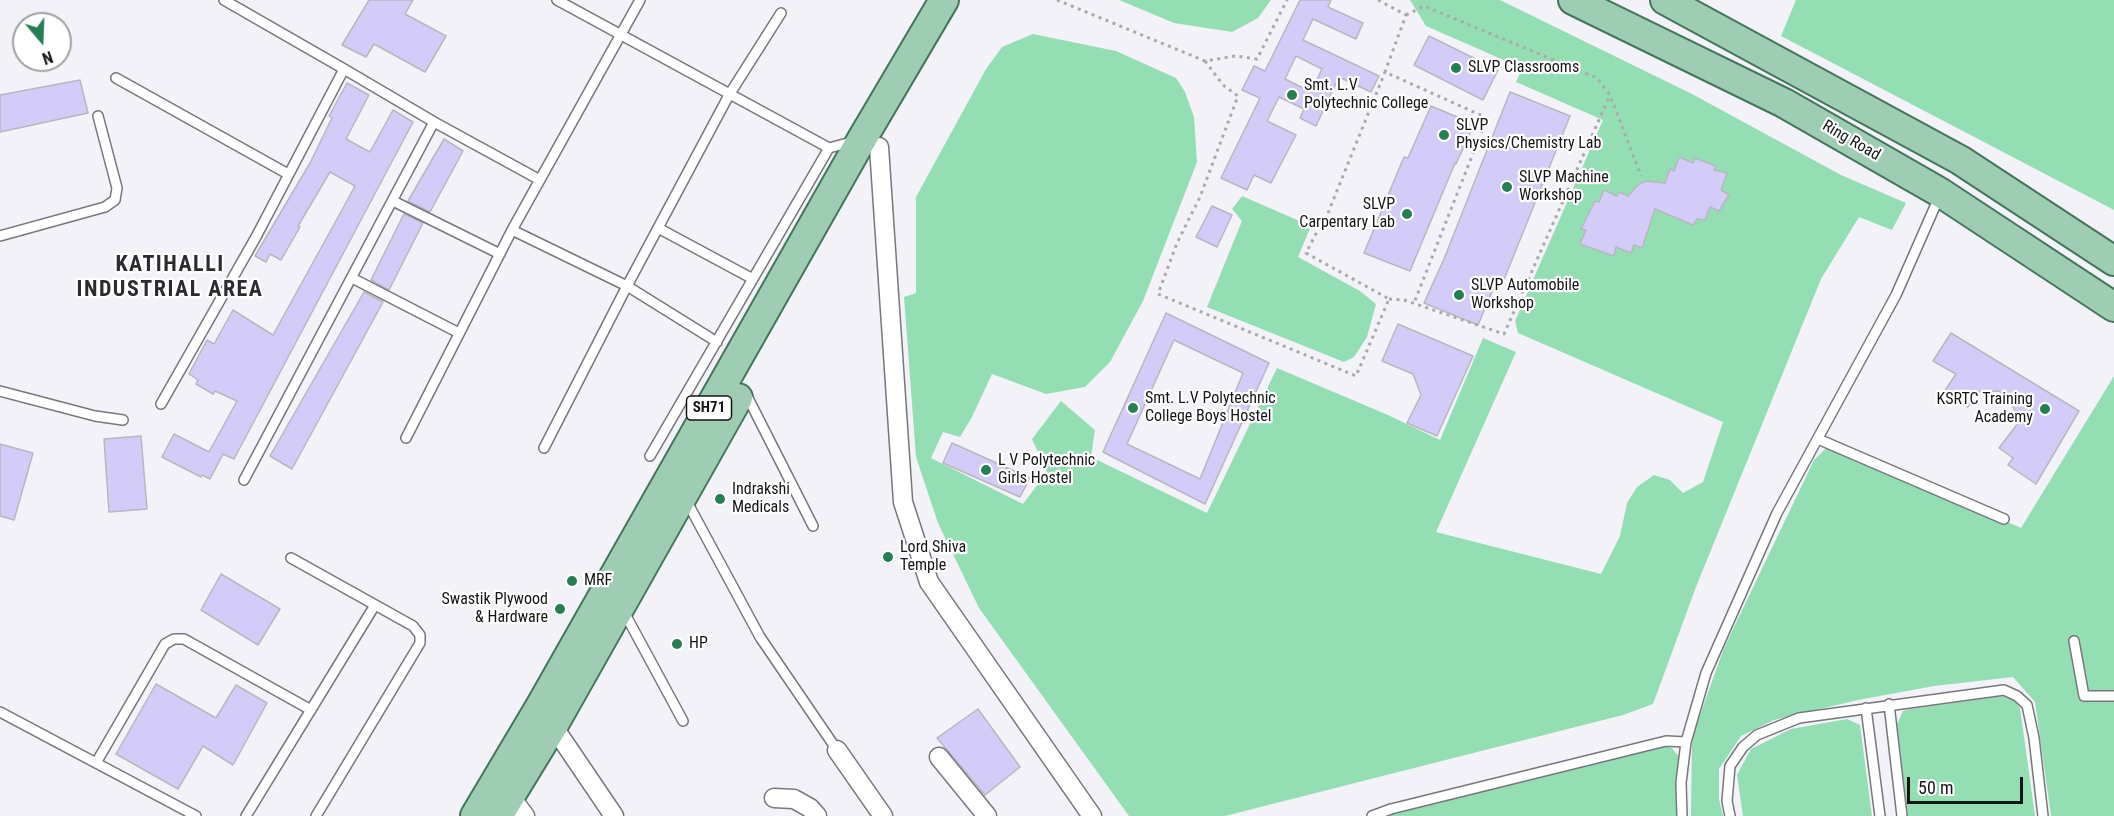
<!DOCTYPE html>
<html>
<head>
<meta charset="utf-8">
<style>
  body { margin:0 }
  #map { position:relative; width:2114px; height:816px; overflow:hidden; background:#f3f2f8; font-family:"Roboto Condensed",sans-serif }
  canvas { display:block }
  .north { position:absolute; left:12px; top:12px; width:60px; height:60px; box-sizing:border-box; background:#fff; border:2px solid #a1a1a2; border-radius:50%; rotate:161deg; font-size:16px; font-weight:700; line-height:24px; text-align:center; color:#151517 }
  .north::after { content:''; display:block; margin:auto; width:21px; height:27px; background:#257f55; clip-path:polygon(50% 0,100% 100%,50% 72%,0 100%) }
  .scale { position:absolute; left:1907px; top:777px; width:116px; height:27px; box-sizing:border-box; border:3px solid #151517; border-top:0; padding-left:8px; font-size:18px; line-height:21px; white-space:nowrap; color:#151517; -webkit-text-stroke:4px #fff; paint-order:stroke }
</style>
</head>
<body>
<div id="map">
<canvas width="2114" height="816"></canvas>
<div class="north">N</div>
<div class="scale">50 m</div>
</div>
<script>
const g = document.querySelector('canvas').getContext('2d');
g.lineJoin = 'round';
function fillPath(path, color) {
  g.fillStyle = color;
  g.fill(path, 'evenodd');
}
function shape(rows) {
  const path = new Path2D();
  for (const r of rows) {
    path.moveTo(r[0], r[1]);
    for (let i = 2; i < r.length; i += 2) path.lineTo(r[i], r[i + 1]);
  }
  return path;
}
function strokePath(path, color, width, dash) {
  g.strokeStyle = color;
  g.lineWidth = width;
  g.lineCap = dash ? 'butt' : 'round';
  g.setLineDash(dash || []);
  g.stroke(path);
}
function drawText(font, color, halo, rows, align = 'center') {
  g.font = font + ' "Roboto Condensed",sans-serif';
  g.lineWidth = 4.5;
  g.setLineDash([]);
  g.textBaseline = 'middle';
  g.strokeStyle = halo;
  g.fillStyle = color;
  for (const [text, x, y, turn = 0] of rows) {
    g.save();
    g.translate(x, y);
    g.rotate((+turn || 0) * Math.PI / 180);
    g.textAlign = isNaN(turn) ? turn : align;
    if (halo) g.strokeText(text, 0, 0);
    g.fillText(text, 0, 0);
    g.restore();
  }
}
const green = shape([
  [1119,0,1271,0,1258,18,1232,32,1174,23],
  [1410,0,1500,0,1692,94,1841,175,1906,203,1892,230,1859,217,1821,279,1696,587,1653,704,1623,715,1225,816,1129,816,979,608,938,523,916,457,904,297,916,293,916,197,986,69,1002,47,1033,34,1116,51,1176,78,1185,92,1194,117,1197,162,1143,301,1110,362,1085,387,1046,394,992,374,972,417,960,437,943,432,931,458,1023,504,1047,472,1032,439,1061,401,1095,430,1091,457,1207,513,1277,368,1388,415,1440,440,1483,338,1516,352,1436,532,1601,574,1620,536,1627,503,1637,487,1654,475,1670,480,1683,493,1703,482,1723,422,1518,333,1515,321,1603,120,1516,82,1522,68,1426,26],
  [1796,0,2114,0,2114,210,1781,36],
  [1242,196,1311,226,1298,257,1360,291,1376,304,1367,337,1354,357,1344,362,1207,307,1242,221,1232,209],
  [2114,376,2114,816,2051,816,2035,702,2013,677,1934,686,1858,700,1774,720,1741,736,1719,769,1719,799,1723,816,1691,816,1692,737,1724,648,1814,460,1827,447,1879,466,2021,528],
  [2002,696,2015,701,2020,708,2035,816,1908,816,1897,724,1903,711,1910,709],
  [1847,719,1860,725,1872,816,1743,816,1737,775,1751,749,1791,729],
  [1665,746,1672,748,1679,757,1679,816,1386,816]
]);
const building = shape([
  [369,0,413,0,405,14,446,36,425,72,374,44,366,57,342,45,369,0],
  [1300,0,1331,0,1328,7,1363,23,1356,39,1313,19,1303,40,1379,76,1371,92,1339,77,1316,126,1300,118,1304,109,1279,97,1267,121,1296,135,1271,183,1254,175,1247,190,1221,178,1260,98,1242,90,1254,66,1265,71,1300,0],
  [1296,56,1322,69,1311,92,1285,79,1296,56],
  [1429,36,1498,70,1483,100,1414,65,1429,36],
  [80,80,88,113,0,132,0,95,80,80],
  [347,83,369,95,346,139,370,152,393,110,413,122,234,459,223,454,210,479,202,475,201,477,162,457,174,434,209,452,237,401,215,391,213,394,196,384,198,380,189,374,207,340,214,344,233,310,273,335,331,230,355,186,330,172,298,226,300,227,281,260,270,254,266,262,255,256,310,163,332,118,329,116,347,83],
  [1510,92,1570,116,1503,282,1497,280,1478,325,1424,303,1444,259,1510,92],
  [1431,106,1474,124,1456,164,1455,163,1410,271,1364,253,1404,157,1408,158,1431,106],
  [444,139,463,151,430,212,408,201,444,139],
  [1679,157,1693,163,1695,158,1716,166,1714,170,1727,173,1721,190,1729,195,1719,211,1710,207,1705,220,1697,219,1693,225,1655,209,1642,248,1634,245,1631,253,1616,247,1614,256,1580,244,1586,230,1581,229,1595,201,1599,202,1604,190,1617,196,1619,192,1628,196,1639,184,1646,181,1665,183,1670,169,1674,171,1679,157],
  [1212,206,1232,215,1217,247,1196,237,1212,206],
  [404,214,423,223,389,290,371,280,404,214],
  [364,292,383,302,292,469,270,456,364,292],
  [1166,313,1269,363,1205,504,1103,452,1166,313],
  [1174,340,1243,373,1200,479,1127,444,1174,340],
  [1398,324,1473,356,1437,436,1407,423,1421,395,1413,374,1382,361,1398,324],
  [1951,333,2079,411,2036,484,2008,465,2013,458,1999,448,2022,418,2015,411,2008,398,1999,391,1976,392,1968,407,1944,392,1956,374,1933,361,1951,333],
  [141,436,147,509,109,512,104,439,141,436],
  [952,443,1030,478,1020,497,943,463,952,443],
  [0,444,33,453,14,520,0,516,0,444],
  [221,574,280,609,258,645,201,610,221,574],
  [156,684,216,718,236,685,267,703,233,765,203,746,178,789,116,754,156,684],
  [978,709,1020,767,985,795,937,738,978,709]
]);
const path = shape([
  [1057,0,1205,61,1235,56,1257,59,1287,0],
  [1378,0,1406,15,1385,72,1487,118,1414,303],
  [1406,15,1424,6,1597,78,1610,95,1641,176],
  [1205,61,1223,85,1238,96,1200,197,1177,243,1158,294,1356,376,1389,299,1306,253,1322,222],
  [1328,213,1385,72],
  [1389,299,1404,300,1504,334,1610,95]
]);
const service = shape([
  [224,0,344,69],
  [557,0,829,148,855,141],
  [116,78,288,174],
  [393,201,500,254],
  [658,228,753,279],
  [512,230,627,286,717,342],
  [0,236,105,207,115,200,117,188,98,116],
  [352,278,459,333],
  [0,391,95,416,123,420],
  [746,394,813,526],
  [161,404,256,237,344,69,434,122],
  [406,438,512,230,640,0],
  [1818,439,2004,519],
  [544,448,627,286,729,95,781,13],
  [650,456,829,148],
  [244,480,434,122,540,180],
  [686,500,760,637,837,750],
  [291,558,413,626,420,635,420,643,316,816],
  [624,612,683,721],
  [2074,641,2084,696,2114,696],
  [1889,704,1902,816],
  [1866,708,1880,816],
  [0,712,196,816],
  [96,763,165,644,174,639,184,639,311,710],
  [246,816,375,605],
  [1372,816,1391,809,1666,741,1686,742],
  [1682,816,1681,783,1686,742,1706,673,1777,513,1896,295,1940,195],
  [1730,816,1727,801,1730,766,1743,747,1757,735,1799,718,2004,690,2017,696,2027,705,2034,738,2043,816]
]);
const minor = shape([
  [879,147,903,502,929,582,1092,816],
  [553,726,614,816],
  [837,750,883,816],
  [939,757,987,816],
  [510,796,525,816],
  [774,798,794,799,810,808,817,816]
]);
const primary = shape([
  [1573,0,1784,103,1941,193,2114,307],
  [1665,0,1960,160,2114,261],
  [475,816,541,705,862,139,944,0],
  [498,816,553,726,738,398]
]);
const markers = [
  [1456,68,6,"#257f55"],
  [1292,95,6,"#257f55"],
  [1444,135,6,"#257f55"],
  [1507,187,6,"#257f55"],
  [1407,214,6,"#257f55"],
  [1459,295,6,"#257f55"],
  [1133,408,6,"#257f55"],
  [2045,409,6,"#257f55"],
  [986,470,6,"#257f55"],
  [720,499,6,"#257f55"],
  [888,557,6,"#257f55"],
  [572,581,6,"#257f55"],
  [560,609,6,"#257f55"],
  [677,644,6,"#257f55"]
];
const shields = [
  [709,408,45]
];
const shieldNames = [
  ["SH71",709,408]
];
const poiNames = [
  ["SLVP Classrooms",1468,68],
  ["Smt. L.V",1304,86],
  ["Polytechnic College",1304,104],
  ["SLVP",1456,126],
  ["Physics/Chemistry Lab",1456,144],
  ["SLVP Machine",1519,178],
  ["Workshop",1519,196],
  ["SLVP",1395,205,"right"],
  ["Carpentary Lab",1395,223,"right"],
  ["SLVP Automobile",1471,286],
  ["Workshop",1471,304],
  ["Smt. L.V Polytechnic",1145,399],
  ["College Boys Hostel",1145,417],
  ["KSRTC Training",2033,400,"right"],
  ["Academy",2033,418,"right"],
  ["L V Polytechnic",998,461],
  ["Girls Hostel",998,479],
  ["Indrakshi",732,490],
  ["Medicals",732,508],
  ["Lord Shiva",900,548],
  ["Temple",900,566],
  ["MRF",584,581],
  ["Swastik Plywood",548,600,"right"],
  ["& Hardware",548,618,"right"],
  ["HP",689,644]
];
const streetNames = [
  ["Ring Road",1851,141,30]
];
const districtNames = [
  ["KATIHALLI",170,265],
  ["INDUSTRIAL AREA",170,290]
];
fillPath(green, '#94deb4');
fillPath(building, '#d4ccf8');
strokePath(building, '#b8b7bd', 1.5);
strokePath(service, '#78777d', 12);
strokePath(minor, '#78777d', 21);
strokePath(primary, '#44765b', 32);
strokePath(path, '#aaa9ae', 3, [3, 4.5]);
strokePath(service, '#fff', 9);
strokePath(minor, '#fff', 18);
strokePath(primary, '#9ecdb3', 28);
for (const [x, y, r, color] of markers) {
  const dot = new Path2D();
  dot.arc(x, y, r, 0, 2 * Math.PI);
  g.fillStyle = color;
  g.fill(dot);
  strokePath(dot, '#fff', 2);
}
for (const [x, y, w] of shields) {
  const box = new Path2D();
  box.roundRect(x - w / 2, y - 12, w, 24, 4.5);
  g.fillStyle = '#fff';
  g.fill(box);
  strokePath(box, '#151517', 1.5);
}
drawText('bold 15px', '#151517', null, shieldNames);
drawText('16px', '#151517', '#fff', poiNames, 'left');
drawText('16px', '#151517', '#fff', streetNames);
g.letterSpacing = '1.5px';
drawText('bold 22px', '#2c2b2f', '#fff', districtNames);
g.letterSpacing = '0px';
</script>
</body>
</html>
